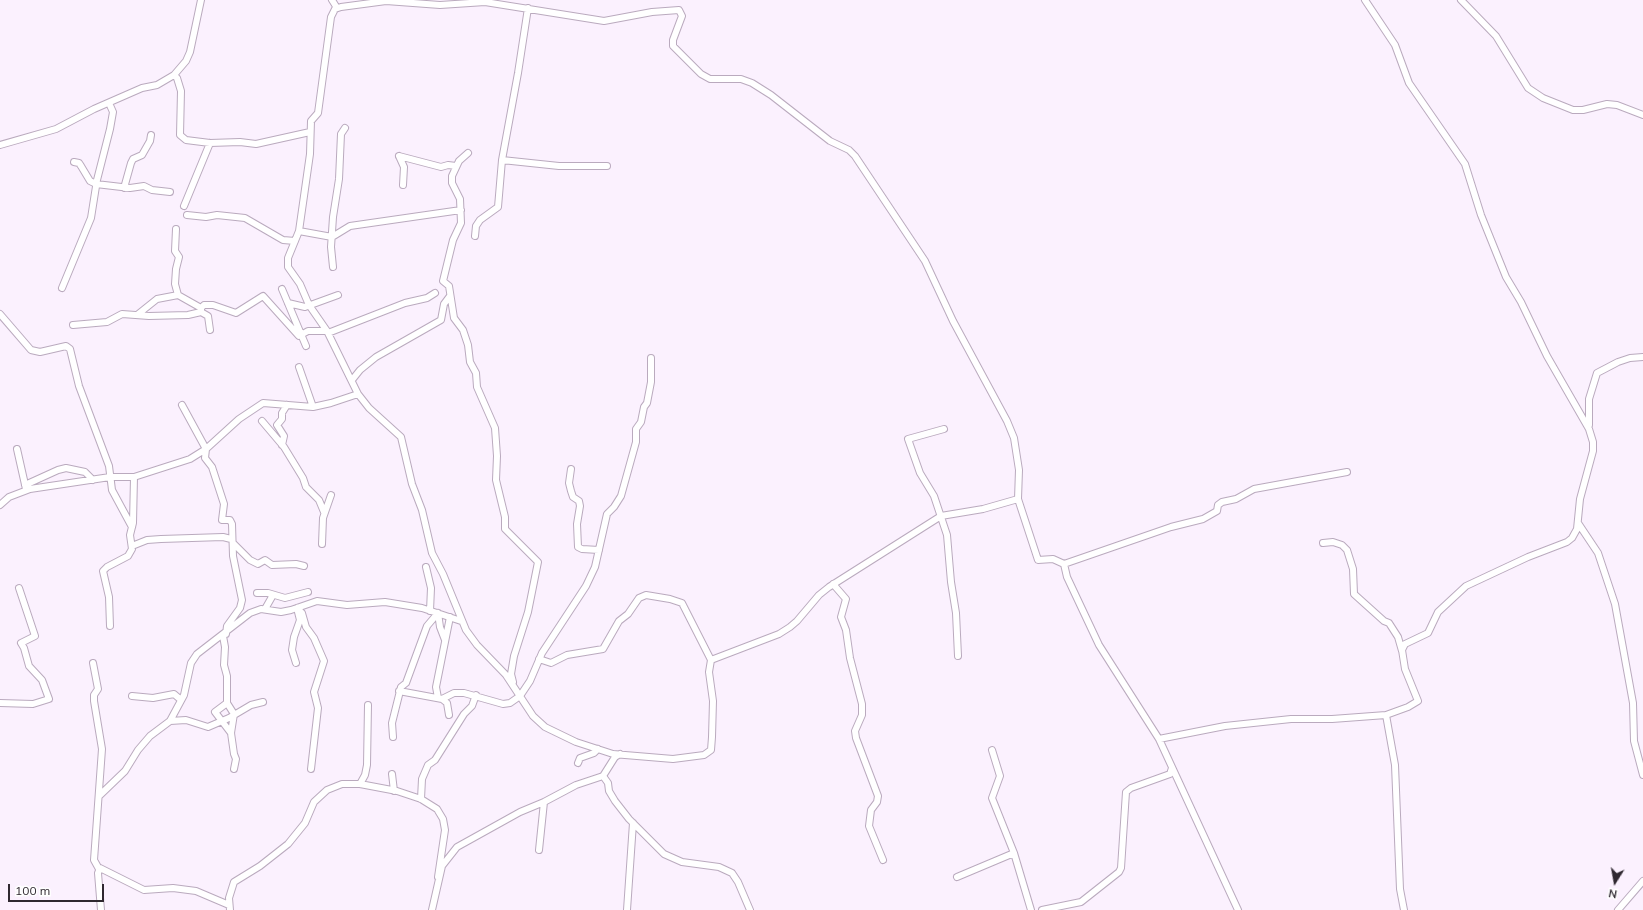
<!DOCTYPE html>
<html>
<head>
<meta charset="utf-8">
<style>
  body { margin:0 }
  #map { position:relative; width:1643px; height:910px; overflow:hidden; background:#fbf1fe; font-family:Mulish,sans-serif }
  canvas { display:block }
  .north { position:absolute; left:1595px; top:862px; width:40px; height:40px; -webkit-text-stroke:3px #fff; paint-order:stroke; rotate:191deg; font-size:11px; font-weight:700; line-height:16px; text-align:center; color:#2f2830 }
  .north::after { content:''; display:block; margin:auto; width:14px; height:18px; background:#2f2830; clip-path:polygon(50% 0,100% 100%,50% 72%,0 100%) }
  .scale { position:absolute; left:8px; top:884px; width:96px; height:18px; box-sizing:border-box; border:2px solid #2f2830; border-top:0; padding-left:5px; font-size:12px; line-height:14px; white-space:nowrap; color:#2f2830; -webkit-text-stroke:3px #fff; paint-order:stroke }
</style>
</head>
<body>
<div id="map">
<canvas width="1643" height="910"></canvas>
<div class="north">N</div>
<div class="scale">100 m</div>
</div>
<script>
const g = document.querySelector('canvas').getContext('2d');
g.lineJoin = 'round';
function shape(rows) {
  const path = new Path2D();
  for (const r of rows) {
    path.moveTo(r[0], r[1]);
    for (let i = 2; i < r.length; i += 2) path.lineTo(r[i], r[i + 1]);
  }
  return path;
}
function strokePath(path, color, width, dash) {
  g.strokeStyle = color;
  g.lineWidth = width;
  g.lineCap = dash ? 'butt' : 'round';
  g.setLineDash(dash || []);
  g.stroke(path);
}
const minor = shape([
  [332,0,337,8],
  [1461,0,1496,36,1528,88,1543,98,1573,110,1583,110,1607,104,1617,105,1643,115],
  [528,8,518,73,502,160,559,166,607,166],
  [174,75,177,78,181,91,180,135,186,140,210,143,240,142,256,144,310,132],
  [0,145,56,129,94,109,142,88,157,85,174,75,186,61,190,52,201,0],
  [468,153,459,161,452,176,452,183,460,199,461,223,453,240,443,281,449,286,454,318,463,330,468,345,470,362,476,373,477,387,495,428,497,456,496,480,505,517,505,529,538,562,528,612,514,656,511,674,513,682],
  [399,156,441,167,448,165,456,166],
  [399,156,404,167,403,185],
  [74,162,79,163,81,166,90,181,96,184,130,188,144,186,152,190,170,192],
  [124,188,131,163,133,159,142,155,150,141,151,135],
  [184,206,210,143],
  [187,215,206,217,217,215,245,218,283,240,295,241],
  [176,229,175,251,179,257,176,269,175,284,178,295],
  [299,231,332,237,350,226,461,210],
  [475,236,476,226,480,220,498,207,502,160],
  [333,267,331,247,333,217,339,179,341,134,345,128],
  [62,288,91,218,97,180,110,129,113,112,109,103],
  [282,289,306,346],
  [288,303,305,307,338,295],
  [201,312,201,308,204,305,213,305,236,313,263,296,299,336,308,331,327,331],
  [0,314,31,350,40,352,66,346,70,349,79,386,109,466,112,490,132,527],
  [137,315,157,299,178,295,201,308],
  [73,325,107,322,122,314,149,316,188,315,201,312,208,316,210,330],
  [328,333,405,303,427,298,435,293],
  [299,367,313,407],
  [352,380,360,370,376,357,441,320,444,304,450,296],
  [182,405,206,449,205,458,212,467,224,504,222,520,230,520,232,524,233,556,242,600,240,608,227,626,226,634],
  [262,421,284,447,303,478,306,487,319,500,324,512],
  [1589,425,1589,399,1597,373,1618,362,1630,358,1643,357],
  [944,429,908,439,920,473,934,496,947,535,951,582,956,613,958,656],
  [282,445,284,436,277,425,282,419,282,413,287,405],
  [17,449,26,489],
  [571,469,569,483,571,491,573,497,579,501,580,506,577,524,578,547,582,549,599,550],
  [25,485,58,470,66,468,85,472,93,480],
  [1018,499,983,509,941,516,829,587,819,595,797,621,790,627,779,634,711,660,709,672,713,701,712,737,711,750,704,755,673,759,613,754,576,742,545,727,533,716,506,675,477,645,466,630,443,574,432,553,422,510,412,484,401,437,369,408,358,394,327,331,309,305,300,284,288,267,288,258,299,231,310,154,311,121,318,113,331,17,335,9,341,7,386,1,440,5,485,2,604,21,652,12,679,10,682,16,673,40,673,46,701,74,710,79,741,79,752,83,771,95,830,141,849,150,855,156,925,261,953,321,1007,421,1014,438,1019,470,1018,499,1038,560,1053,559,1064,564,1067,577,1099,645,1159,739,1238,910],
  [0,505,9,497,30,489,110,477,134,477,190,459,206,449,239,419,263,403,313,407,331,403,358,394],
  [1578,523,1598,553,1615,604,1633,703,1634,741,1643,775],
  [233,543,250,560,258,564,265,560,272,565,296,564,304,566],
  [1323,543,1333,542,1342,545,1347,550,1353,569,1354,594,1384,621,1389,623,1398,637,1402,651],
  [322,544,323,518,331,495],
  [132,546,147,540,161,539,223,537,231,539],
  [1064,564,1171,527,1203,519,1217,511,1218,505,1222,502,1236,499,1254,489,1347,472],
  [426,567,431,588,430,611],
  [833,584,846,599,841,617,846,630,850,658,862,704,862,715,855,731,856,738,878,796,877,802,871,810,869,826,883,860],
  [257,593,268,593,285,598,308,592],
  [297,608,302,613,306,627,314,638,324,661,314,692,318,708,311,769],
  [265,609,273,595],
  [438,613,440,627,445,640],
  [110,626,109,597,103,571,107,567,128,556,132,549,130,535,133,523,134,477],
  [223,636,225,647,224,665,227,676,227,703,234,714,231,733,234,754,236,759,234,769],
  [539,659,551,663,567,655,603,649,619,621,628,614,639,598,646,595,670,599,682,603,711,660],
  [93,663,98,689,94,695,94,701,102,749,94,860,99,869],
  [296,663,292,650,294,637,300,620,298,612],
  [399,691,442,699,454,693,464,693,503,704,510,703,520,696,530,681,542,653,586,586,595,567,607,514,614,507,621,496,636,442,636,429,641,422,644,407,647,403,651,382,651,358],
  [132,696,153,698,174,694,181,700],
  [438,698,436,687,450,617],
  [442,699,447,703,449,715],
  [0,703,33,704,49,699,42,680,29,666,24,648,21,643,35,636,19,588],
  [227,703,215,712,231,733],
  [1386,715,1395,765,1400,889,1404,910],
  [170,721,186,720,208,727,229,718,251,705,263,702],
  [393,737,392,723,401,687,406,683,427,626,438,613],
  [1159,739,1225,726,1291,719,1332,719,1386,715,1408,707,1418,701,1405,669,1402,650,1405,644,1428,633,1438,612,1466,586,1528,557,1567,542,1572,538,1577,529,1580,499,1593,451,1593,442,1589,429,1547,356,1521,302,1506,277,1481,215,1465,164,1409,83,1395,45,1365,0],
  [992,750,1000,776,992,798,1014,853,1031,910],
  [620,754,615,757,603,776,608,783,609,791,615,801,629,819,664,854,682,862,719,867,732,873,738,882,750,910],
  [578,763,580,758,594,753,598,749],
  [392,774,394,791],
  [360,784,365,775,367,765,368,705],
  [99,796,125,771,138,750,150,736,170,721,184,695,191,663,197,654,250,613,261,609,281,612,291,610,317,601,347,605,385,602,422,608,461,621],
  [421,799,422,779,428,765,435,760,464,714,472,706,476,695],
  [539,850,544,802],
  [957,877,1014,853],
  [101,910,98,873,100,868,144,890,173,888,196,891,229,905],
  [230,910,229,898,234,882,260,866,288,844,305,823,314,802,327,790,342,784,360,784,397,791,421,799,437,809,443,819,445,830,438,877],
  [432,910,442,866,457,847,520,812,544,802,576,785,603,776],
  [627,910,633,823],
  [1042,910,1081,902,1119,872,1121,868,1126,792,1131,788,1170,774,1172,768],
  [1618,910,1643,881]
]);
strokePath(minor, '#baaabe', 8);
strokePath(minor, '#fff', 6);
</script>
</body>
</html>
